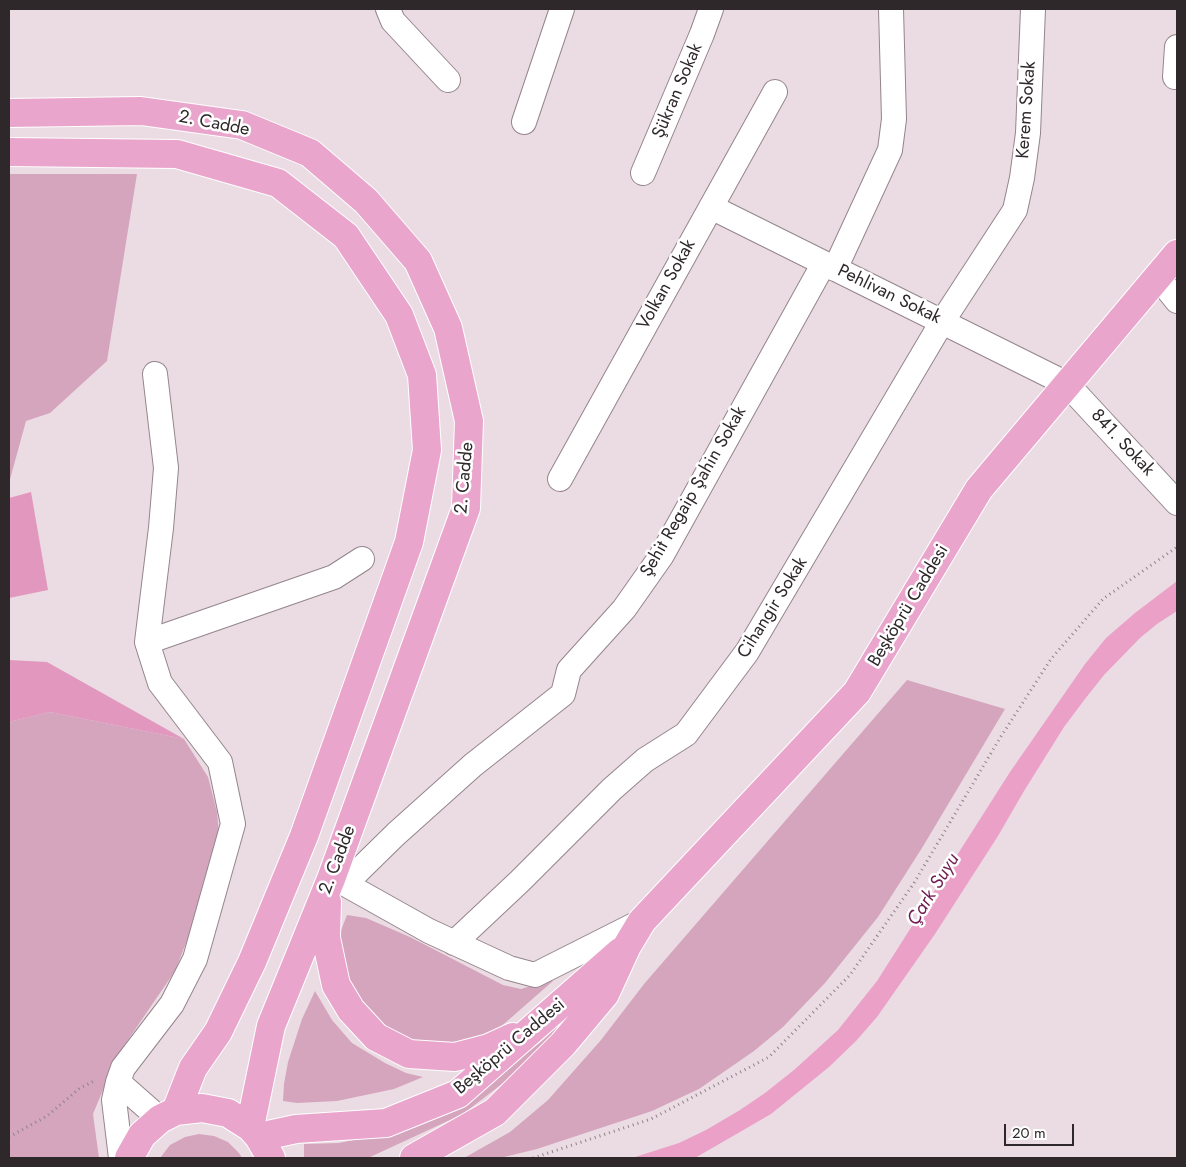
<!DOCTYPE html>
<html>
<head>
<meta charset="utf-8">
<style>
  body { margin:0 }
  #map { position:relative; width:1186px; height:1167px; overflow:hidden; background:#ebdce3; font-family:Jost,sans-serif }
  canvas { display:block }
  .frame { position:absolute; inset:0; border:10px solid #2e282b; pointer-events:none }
  .scale { position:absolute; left:1004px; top:1124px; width:70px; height:22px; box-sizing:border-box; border:2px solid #2e282b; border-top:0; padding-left:6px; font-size:15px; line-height:18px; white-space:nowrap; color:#2e282b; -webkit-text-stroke:4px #fff; paint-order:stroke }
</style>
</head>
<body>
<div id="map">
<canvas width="1186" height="1167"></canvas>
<div class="frame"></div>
<div class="scale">20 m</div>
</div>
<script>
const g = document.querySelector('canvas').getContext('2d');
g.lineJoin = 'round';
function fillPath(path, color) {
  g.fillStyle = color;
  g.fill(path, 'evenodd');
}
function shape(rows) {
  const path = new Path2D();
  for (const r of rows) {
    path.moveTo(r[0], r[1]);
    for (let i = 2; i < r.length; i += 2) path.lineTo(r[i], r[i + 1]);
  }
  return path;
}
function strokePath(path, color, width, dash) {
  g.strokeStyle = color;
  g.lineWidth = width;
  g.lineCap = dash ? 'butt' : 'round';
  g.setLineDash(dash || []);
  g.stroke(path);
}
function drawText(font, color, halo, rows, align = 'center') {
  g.font = font + ' Jost,sans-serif';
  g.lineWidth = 5;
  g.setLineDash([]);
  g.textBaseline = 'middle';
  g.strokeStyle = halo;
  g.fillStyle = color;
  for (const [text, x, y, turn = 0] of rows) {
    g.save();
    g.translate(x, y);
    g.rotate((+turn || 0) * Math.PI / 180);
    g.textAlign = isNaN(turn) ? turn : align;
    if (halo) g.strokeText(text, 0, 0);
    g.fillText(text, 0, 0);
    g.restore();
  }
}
const green = shape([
  [9,174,137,174,107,361,50,413,26,421,9,483],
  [907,680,1005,709,922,848,878,917,825,983,783,1027,754,1051,699,1089,652,1111,537,1149,500,1158,464,1158,510,1132,548,1100,601,1040,644,984],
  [50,712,184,739,208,777,217,812,221,854,175,971,117,1056,93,1114,99,1158,9,1158,9,722],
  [347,915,366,918,410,937,503,985,521,989,550,980,553,981,497,1030,476,1041,451,1046,424,1043,401,1036,375,1021,359,1004,338,953,340,933],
  [315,991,332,1020,352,1043,385,1063,406,1073,423,1077,394,1089,337,1101,297,1103,283,1101,284,1084,288,1062,302,1019],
  [574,1007,577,1007,533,1060,463,1114,368,1158,304,1158,304,1144,339,1143,383,1134,474,1094,542,1041,568,1016],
  [199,1134,214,1136,228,1142,239,1153,242,1158,160,1158,170,1145,185,1137]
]);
const forest = shape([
  [31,492,48,590,9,598,9,498],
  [9,660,47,662,184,739,50,712,9,722]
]);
const water = shape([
  [1177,581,1177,611,1157,624,1140,638,1104,675,1085,699,1064,727,1024,791,998,836,935,934,877,1017,856,1041,829,1067,771,1114,695,1158,632,1158,679,1143,706,1130,740,1110,765,1093,794,1070,838,1030,877,981,1010,772,1085,664,1106,638,1135,613]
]);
const path = shape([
  [9,1137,47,1116,80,1088,94,1081],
  [533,1158,651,1119,769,1057,850,975,914,883,1000,738,1051,659,1103,599,1177,547]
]);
const minor = shape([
  [388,9,393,21,448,80],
  [1175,77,1177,47],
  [524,122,562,9],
  [643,173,702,34,711,9],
  [711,207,1067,384,1177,503],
  [835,269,890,150,894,119,891,9],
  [1157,276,1177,301],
  [155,374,166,468,161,528,147,642,160,683,220,762,233,824,195,959,172,1004,123,1068,118,1082,160,1119],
  [560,479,775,92],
  [147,642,334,577,362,559],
  [331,879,345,884,429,931,509,968,535,975,642,921],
  [345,884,396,834,473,765,563,694,569,670,624,609,662,555,824,263],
  [454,943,520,881,612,789,645,760,686,734,747,652,942,322,1015,210,1022,178,1028,133,1033,9],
  [118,1082,114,1100,121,1158]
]);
const major = shape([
  [9,113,141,111,242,125,310,153,366,201,418,261,448,328,469,421,466,508,331,879,271,1026,250,1127],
  [9,152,177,154,278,183,346,236,399,315,422,375,427,450,409,542,304,836,252,962,218,1032,193,1068,176,1111],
  [327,902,326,938,336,985,351,1010,376,1037,409,1054,455,1057,489,1048,513,1037],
  [259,1137,296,1129,386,1123,458,1094,620,952],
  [129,1158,142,1135,160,1119,176,1111,202,1108,228,1113,250,1127,259,1137,271,1158],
  [414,1158,495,1112,563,1044,605,994,627,946,642,921,857,692,979,489,1177,254]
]);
const streetNames = [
  ["Şükran Sokak",678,91,-67],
  ["Kerem Sokak",1027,110,-86],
  ["2. Cadde",214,124,11],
  ["Volkan Sokak",667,285,-61],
  ["Pehlivan Sokak",889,295,26],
  ["841. Sokak",1122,443,47],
  ["2. Cadde",465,478,-85],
  ["Şehit Regaip Şahin Sokak",694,492,-60],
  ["Beşköprü Caddesi",909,606,-59],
  ["Cihangir Sokak",773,608,-58],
  ["2. Cadde",338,860,-69],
  ["Beşköprü Caddesi",510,1047,-40]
];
const waterNames = [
  ["Çark Suyu",934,890,-58]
];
fillPath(green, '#d5a5be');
fillPath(forest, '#e197be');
fillPath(water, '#eba0c7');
strokePath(minor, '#94858c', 26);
strokePath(major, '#fff', 30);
strokePath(path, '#8e8388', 3, [1, 4]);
strokePath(minor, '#fff', 24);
strokePath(major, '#eaa5cc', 28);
drawText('18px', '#2e282b', '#fff', streetNames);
drawText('italic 19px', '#701b4f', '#fff', waterNames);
</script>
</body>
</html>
